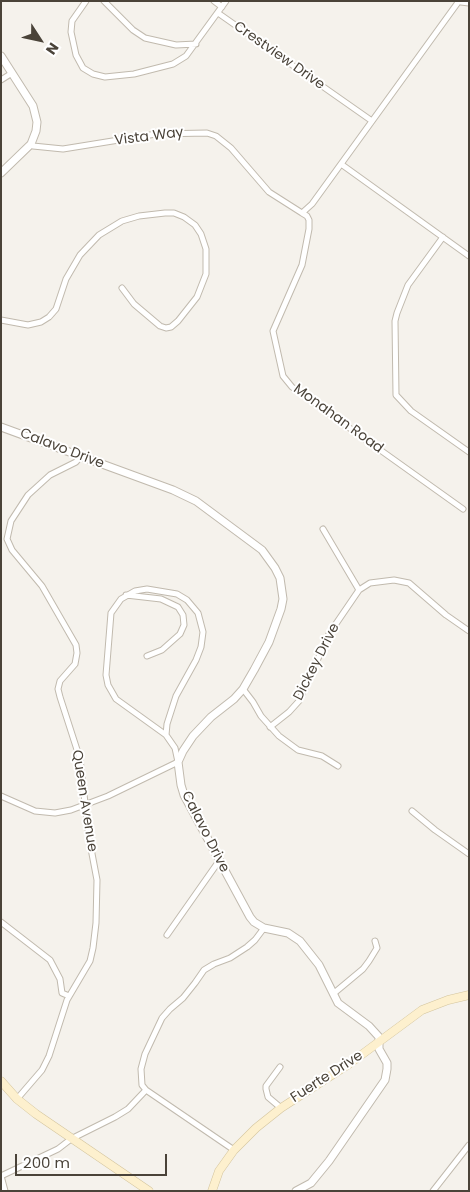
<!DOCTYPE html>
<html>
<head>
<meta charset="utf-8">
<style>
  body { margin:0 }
  #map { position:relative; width:470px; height:1192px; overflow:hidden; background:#f5f2ec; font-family:Poppins,sans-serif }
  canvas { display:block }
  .frame { position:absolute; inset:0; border:2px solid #4a4339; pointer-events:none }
  .north { position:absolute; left:15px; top:15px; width:50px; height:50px; -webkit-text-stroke:4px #fff; paint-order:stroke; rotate:125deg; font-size:14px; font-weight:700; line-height:20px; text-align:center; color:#4a4339 }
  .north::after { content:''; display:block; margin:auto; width:18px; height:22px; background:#4a4339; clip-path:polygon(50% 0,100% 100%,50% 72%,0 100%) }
  .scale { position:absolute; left:15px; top:1154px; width:152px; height:22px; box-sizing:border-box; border:2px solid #4a4339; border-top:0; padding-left:6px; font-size:15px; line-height:18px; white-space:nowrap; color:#4a4339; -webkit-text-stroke:4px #fff; paint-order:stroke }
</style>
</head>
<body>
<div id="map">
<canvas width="470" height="1192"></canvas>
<div class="frame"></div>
<div class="north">N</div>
<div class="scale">200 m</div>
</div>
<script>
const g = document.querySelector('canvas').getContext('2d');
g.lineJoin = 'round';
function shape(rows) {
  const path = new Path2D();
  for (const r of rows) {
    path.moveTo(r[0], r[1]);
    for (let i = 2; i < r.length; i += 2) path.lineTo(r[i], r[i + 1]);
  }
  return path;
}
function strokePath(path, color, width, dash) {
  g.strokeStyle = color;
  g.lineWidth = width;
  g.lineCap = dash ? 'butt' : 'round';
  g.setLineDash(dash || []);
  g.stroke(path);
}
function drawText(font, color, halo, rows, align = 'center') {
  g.font = font + ' Poppins,sans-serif';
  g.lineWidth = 4;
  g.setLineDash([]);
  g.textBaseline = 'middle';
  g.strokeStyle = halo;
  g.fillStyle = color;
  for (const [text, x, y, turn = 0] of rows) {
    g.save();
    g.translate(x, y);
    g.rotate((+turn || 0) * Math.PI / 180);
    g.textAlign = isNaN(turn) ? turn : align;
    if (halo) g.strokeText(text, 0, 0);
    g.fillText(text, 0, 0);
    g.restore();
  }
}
const minor = shape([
  [86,1,72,21,71,32,76,55,83,68,93,74,105,77,134,74,173,64,186,56,226,1],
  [104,1,133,30,145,38,176,45,196,44],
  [214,1,222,7],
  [218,13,372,121],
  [1,80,12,73],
  [31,144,33,146,63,149,156,134,207,133,216,136,231,148,269,192,302,213,312,204,459,1],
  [341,164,469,256],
  [302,213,307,216,309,220,309,229,302,265,273,331,283,376,292,387,463,509],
  [443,237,408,285,397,313,395,321,396,395,411,411,469,452],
  [1,320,28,325,41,322,49,317,56,309,66,279,80,255,99,235,122,221,139,216,165,213,174,213,184,217,195,225,201,234,206,249,206,274,197,297,178,321,171,327,166,328,160,326,134,304,122,288],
  [323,529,359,590],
  [126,595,161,599,178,607,183,615,184,625,180,634,162,650,147,656],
  [243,689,253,702,261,716,279,736,298,750,322,756,338,766],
  [270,727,289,712,299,701,329,634,359,590,370,583,394,580,409,583,446,615,469,631],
  [1,796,35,811,55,813,71,810,108,796,178,762,175,748,166,735,167,724,176,696,196,660,201,647,203,632,198,613,187,600,177,594,147,589,135,591,121,599,111,613,106,675,108,685,116,699,166,735],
  [412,811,435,830,469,854],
  [1,922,50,960,60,979,62,993,69,996],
  [167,935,219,861],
  [333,994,363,969,369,961,377,948,375,941],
  [280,1067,266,1086,266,1089,268,1097,281,1108],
  [17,1099,42,1070,49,1056,67,1000,90,961,93,948,96,923,97,880,89,838,80,759,60,697,58,689,60,681,75,664,77,653,76,645,42,586,12,550,7,539,11,521,28,495,50,475,76,462,81,456],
  [234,1150,146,1090,142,1085,141,1069,145,1054,162,1018,170,1009,183,998,195,983,204,970,214,964,230,958,247,947,255,940,264,928],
  [1,1176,58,1149,71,1139,115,1117,128,1109,146,1090],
  [1,1176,5,1191],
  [433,1191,469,1145]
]);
const tertiary = shape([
  [461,1,469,2],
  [1,56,33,106,37,122,36,131,31,144,1,173],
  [1,427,173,490,196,501,262,550,275,568,280,578,283,599,281,609,269,642,254,670,243,689,234,699,211,717,193,736,183,751,178,762,181,785,184,795,250,917,254,922,264,928,288,933,300,941,319,965,338,1003,369,1026,379,1037,379,1049,387,1063,387,1069,385,1080,329,1161,311,1183,296,1191]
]);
const secondary = shape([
  [1,1081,17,1099,36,1114,149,1191],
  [212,1191,219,1171,234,1150,256,1128,281,1108,349,1064,422,1010,448,1000,469,995]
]);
const streetNames = [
  ["Crestview Drive",279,56,35],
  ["Vista Way",149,137,-7],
  ["Monahan Road",338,419,36],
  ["Calavo Drive",62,449,21],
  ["Dickey Drive",317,662,-63],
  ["Queen Avenue",84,801,81],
  ["Calavo Drive",205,832,63],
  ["Fuerte Drive",327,1077,-33]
];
strokePath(minor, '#c1baae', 7);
strokePath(tertiary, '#c1baae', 9);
strokePath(secondary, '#d3c49d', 9);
strokePath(minor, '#fff', 5);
strokePath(tertiary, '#fff', 7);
strokePath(secondary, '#fdf0ce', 8);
drawText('14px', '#4a4339', '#fff', streetNames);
</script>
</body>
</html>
